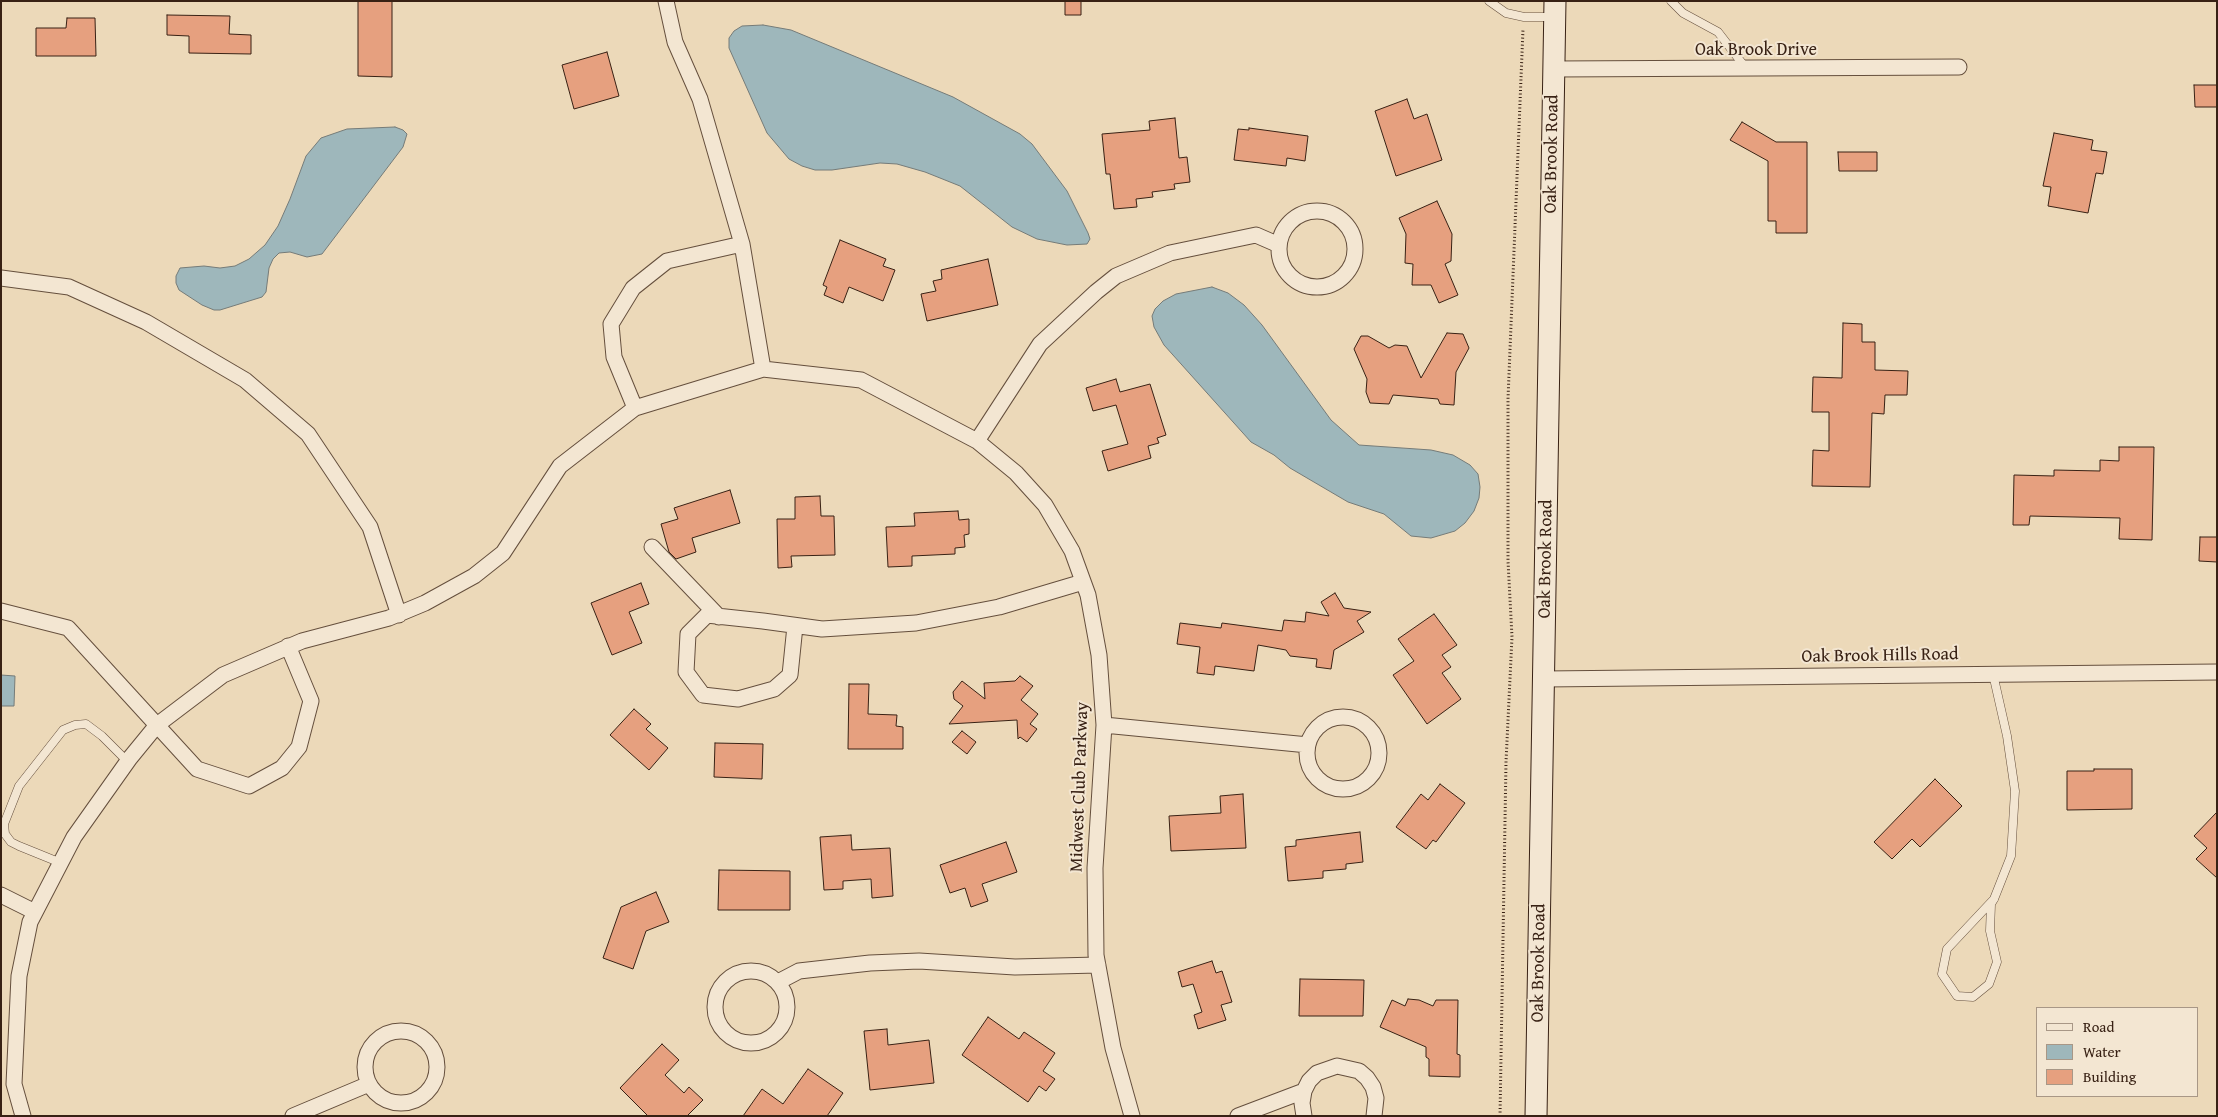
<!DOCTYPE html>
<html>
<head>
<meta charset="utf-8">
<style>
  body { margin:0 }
  #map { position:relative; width:2218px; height:1117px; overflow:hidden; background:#ecd9b9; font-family:"Gentium Book Plus",serif }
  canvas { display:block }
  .frame { position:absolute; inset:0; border:2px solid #382114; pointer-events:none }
  .legend { position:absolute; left:2036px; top:1007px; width:162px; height:90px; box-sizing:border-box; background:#f3e6d2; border:1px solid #a89786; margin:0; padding:6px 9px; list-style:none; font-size:15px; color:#382114 }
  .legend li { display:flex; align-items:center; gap:10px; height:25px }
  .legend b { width:25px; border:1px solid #a89786 }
</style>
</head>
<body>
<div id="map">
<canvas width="2218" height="1117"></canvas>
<div class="frame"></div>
<ul class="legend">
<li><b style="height:6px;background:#f3e6d2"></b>Road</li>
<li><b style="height:14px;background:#9eb7bb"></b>Water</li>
<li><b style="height:14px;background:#e6a07f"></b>Building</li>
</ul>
</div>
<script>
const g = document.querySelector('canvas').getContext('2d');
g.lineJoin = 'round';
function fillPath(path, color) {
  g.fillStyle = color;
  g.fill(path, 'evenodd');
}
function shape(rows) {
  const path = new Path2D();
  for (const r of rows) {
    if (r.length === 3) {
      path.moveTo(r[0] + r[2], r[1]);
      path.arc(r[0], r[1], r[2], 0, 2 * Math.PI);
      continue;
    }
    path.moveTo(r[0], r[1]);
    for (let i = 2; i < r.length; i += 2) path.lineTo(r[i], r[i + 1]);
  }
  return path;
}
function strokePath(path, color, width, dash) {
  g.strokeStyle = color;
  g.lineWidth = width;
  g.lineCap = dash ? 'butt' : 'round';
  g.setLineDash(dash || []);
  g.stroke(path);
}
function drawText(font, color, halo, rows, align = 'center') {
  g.font = font + ' "Gentium Book Plus",serif';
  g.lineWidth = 4;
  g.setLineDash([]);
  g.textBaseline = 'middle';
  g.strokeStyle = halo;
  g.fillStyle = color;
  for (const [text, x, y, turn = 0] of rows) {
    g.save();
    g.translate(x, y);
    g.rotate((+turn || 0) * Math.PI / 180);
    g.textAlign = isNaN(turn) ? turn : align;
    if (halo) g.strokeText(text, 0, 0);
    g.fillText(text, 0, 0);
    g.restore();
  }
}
const water = shape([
  [763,25,791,30,953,97,1020,134,1032,144,1067,191,1088,233,1090,239,1087,244,1067,245,1037,239,1012,227,960,186,925,172,897,164,880,163,832,170,815,170,802,166,789,159,767,133,729,48,729,38,734,31,742,26,763,25],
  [395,127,403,130,407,134,403,147,322,254,307,257,290,252,279,253,273,259,269,268,266,292,262,297,220,310,214,310,202,305,179,290,176,283,176,276,180,268,204,266,220,268,235,266,249,259,265,245,278,226,290,199,306,156,321,138,347,129,395,127],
  [1212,287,1228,293,1244,305,1262,325,1331,420,1359,445,1431,450,1453,455,1470,465,1478,474,1480,487,1479,498,1474,511,1465,523,1455,531,1431,538,1411,536,1384,514,1348,502,1290,468,1274,455,1251,442,1164,345,1154,327,1152,316,1155,309,1163,301,1176,294,1212,287],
  [1,675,15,676,14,706,1,706,1,675]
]);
const building = shape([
  [358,1,392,1,392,77,358,76,358,1],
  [1065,1,1081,1,1081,15,1065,15,1065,1],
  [167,15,230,16,229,34,251,35,251,54,189,53,189,36,167,35,167,15],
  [67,18,95,18,96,56,36,56,36,28,66,28,67,18],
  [607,52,619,96,574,109,562,65,607,52],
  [2194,85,2217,85,2217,107,2195,107,2194,85],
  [1407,99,1414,119,1427,114,1442,160,1396,176,1375,111,1407,99],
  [1175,118,1179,158,1187,157,1190,182,1174,184,1175,189,1152,192,1153,197,1136,199,1137,207,1114,209,1110,174,1106,174,1102,134,1150,130,1149,121,1175,118],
  [1742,122,1776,142,1807,142,1807,233,1776,233,1776,221,1768,221,1768,161,1730,140,1742,122],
  [1249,128,1308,136,1305,161,1287,158,1286,166,1234,160,1238,129,1249,130,1249,128],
  [2054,133,2093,140,2091,150,2107,152,2103,174,2096,173,2088,213,2048,206,2051,187,2043,186,2054,133],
  [1838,152,1877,152,1877,171,1839,171,1838,152],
  [1437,201,1452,234,1451,261,1445,264,1458,295,1439,303,1431,285,1412,285,1413,264,1405,263,1406,234,1399,218,1437,201],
  [840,240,886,259,883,266,895,270,883,301,849,287,843,303,824,295,827,287,823,285,840,240],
  [988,259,998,305,927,321,921,294,936,291,933,281,942,279,941,270,988,259],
  [1843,323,1862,324,1862,342,1875,342,1875,370,1908,371,1907,395,1885,395,1884,414,1872,413,1870,487,1812,486,1813,450,1829,451,1829,412,1812,412,1813,377,1842,378,1843,323],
  [1447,333,1463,334,1469,348,1456,372,1454,405,1440,404,1438,399,1393,395,1389,404,1370,403,1366,392,1367,379,1354,349,1361,336,1368,336,1389,348,1395,345,1407,346,1421,378,1447,333],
  [1116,379,1120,392,1150,384,1166,435,1157,438,1159,443,1148,446,1151,458,1108,471,1102,451,1128,444,1116,405,1093,411,1086,388,1116,379],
  [2119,447,2154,447,2152,540,2119,539,2120,518,2030,516,2029,525,2013,525,2014,475,2054,476,2054,470,2100,471,2100,460,2119,461,2119,447],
  [730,490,740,523,692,538,696,552,676,559,669,552,661,524,678,519,674,508,730,490],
  [820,496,821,516,834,516,835,555,791,556,792,567,778,568,777,519,795,519,795,497,820,496],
  [958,511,959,520,969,519,969,534,964,535,965,547,955,548,955,554,912,556,912,566,888,567,886,527,915,526,914,513,958,511],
  [2200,537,2217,537,2217,562,2199,561,2200,537],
  [641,583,649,604,629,612,642,643,612,655,591,603,641,583],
  [1335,593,1344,608,1371,612,1357,621,1364,632,1334,650,1331,669,1316,667,1317,659,1290,656,1286,650,1258,645,1254,671,1215,666,1214,675,1197,673,1200,647,1177,644,1180,623,1221,628,1222,623,1282,631,1284,620,1305,622,1306,612,1329,616,1321,602,1335,593],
  [1434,614,1457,645,1442,655,1451,667,1442,673,1461,699,1427,724,1393,675,1414,661,1398,639,1434,614],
  [1020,676,1033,686,1021,700,1038,714,1030,724,1037,729,1027,742,1020,737,1018,739,1017,720,949,724,963,706,954,699,953,692,962,681,985,699,984,683,1015,681,1020,676],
  [849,684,869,684,868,714,897,715,896,726,903,727,903,749,848,749,849,684],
  [634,709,651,724,646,729,668,748,649,770,610,735,634,709],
  [962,731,976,742,967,754,952,742,962,731],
  [715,743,763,744,762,779,714,777,715,743],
  [2094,769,2132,769,2132,809,2067,810,2067,771,2094,771,2094,769],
  [1935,779,1962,806,1920,847,1912,839,1892,859,1874,842,1935,779],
  [1440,784,1465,803,1436,842,1433,840,1426,849,1396,827,1421,794,1428,800,1440,784],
  [1243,794,1246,848,1171,851,1169,816,1221,813,1220,796,1243,794],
  [2217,812,2217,878,2196,859,2207,848,2194,836,2217,812],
  [1360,832,1363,862,1346,864,1346,869,1323,871,1323,878,1288,881,1285,847,1296,846,1296,840,1360,832],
  [851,835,852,850,890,848,893,896,872,898,871,879,843,881,843,889,824,890,820,837,851,835],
  [1006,842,1017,872,982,884,988,901,971,907,965,888,950,893,940,865,1006,842],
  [719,870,790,871,790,910,718,910,719,870],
  [656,892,669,922,646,931,633,969,603,958,621,907,656,892],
  [1212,961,1216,973,1222,971,1232,1002,1221,1005,1226,1020,1198,1029,1194,1015,1202,1012,1193,984,1182,987,1178,972,1212,961],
  [1300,979,1364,980,1363,1016,1299,1016,1300,979],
  [1408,999,1419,1000,1433,1006,1436,1000,1458,1000,1457,1054,1460,1055,1460,1077,1429,1076,1429,1059,1426,1057,1426,1047,1380,1027,1392,1000,1405,1006,1408,999],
  [988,1017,1019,1039,1024,1032,1055,1053,1043,1071,1055,1079,1046,1091,1039,1086,1028,1102,962,1055,988,1017],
  [887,1029,888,1045,929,1040,934,1083,870,1090,864,1031,887,1029],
  [662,1044,679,1060,665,1075,684,1093,689,1087,703,1100,687,1116,648,1116,620,1088,662,1044],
  [808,1069,843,1093,827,1116,743,1116,762,1089,783,1104,808,1069]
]);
const path = shape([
  [1500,1116,1506,762,1512,637,1508,561,1508,399,1523,29]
]);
const lane = shape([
  [1489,1,1506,13,1524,17,1553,17],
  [1671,1,1683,13,1718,32,1745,67],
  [1993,674,2007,736,2015,791,2011,856,1994,899,1991,904,1990,931,1997,962,1989,984,1973,997,1957,996,1942,974,1947,949,1994,899],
  [61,863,19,846,11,842,5,834,4,824,19,786,63,730,75,725,86,724,102,736,127,761]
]);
const street = shape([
  [666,1,675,42,700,99,742,244,763,369],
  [1554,69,1959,67],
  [1317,249,38],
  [1,278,69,287,146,322,245,380,308,434,370,527,399,615],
  [635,408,614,357,611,324,633,288,667,261,742,244],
  [977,441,1040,344,1096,292,1116,276,1170,253,1256,235,1279,245],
  [652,547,719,617],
  [1,611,68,628,197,769,249,786,282,768,299,747,311,701,288,646],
  [795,626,790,675,774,689,738,699,703,695,686,672,688,634,707,615,763,621,822,629,916,623,999,607,1083,582],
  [1544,679,2217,672],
  [1343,753,36],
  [1104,725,1308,745],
  [1,895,35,912],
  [751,1007,36],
  [778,982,799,971,870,963,919,961,1015,967,1098,965],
  [401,1067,36],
  [23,1116,14,1084,19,976,30,922,74,837,130,758,157,725,223,675,302,641,389,618,425,603,474,576,503,553,560,466,635,408,763,369,861,380,977,441,1016,473,1045,505,1072,551,1088,595,1099,655,1104,725,1095,868,1096,955,1113,1048,1132,1116],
  [293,1116,369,1084],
  [1238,1116,1304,1091],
  [1304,1116,1302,1103,1304,1091,1309,1081,1317,1073,1337,1066,1359,1071,1367,1078,1373,1087,1376,1098,1374,1116]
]);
const secondary = shape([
  [1536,1116,1555,1]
]);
const streetNames = [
  ["Oak Brook Drive",1756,50],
  ["Oak Brook Road",1552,154,-89],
  ["Oak Brook Road",1546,559,-89],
  ["Oak Brook Hills Road",1880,656,-1],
  ["Midwest Club Parkway",1080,787,-88],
  ["Oak Brook Road",1539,963,-89]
];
fillPath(water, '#9eb7bb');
strokePath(water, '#757b78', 1);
fillPath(building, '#e6a07f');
strokePath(building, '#382114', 1);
strokePath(lane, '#654f3d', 9);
strokePath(street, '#654f3d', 17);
strokePath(secondary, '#382114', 23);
strokePath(path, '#382114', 3, [1, 2.5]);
strokePath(lane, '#f3e6d2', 8);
strokePath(street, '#f3e6d2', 15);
strokePath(secondary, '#f3e6d2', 21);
drawText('18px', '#382114', '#f3e6d2', streetNames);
</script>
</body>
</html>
